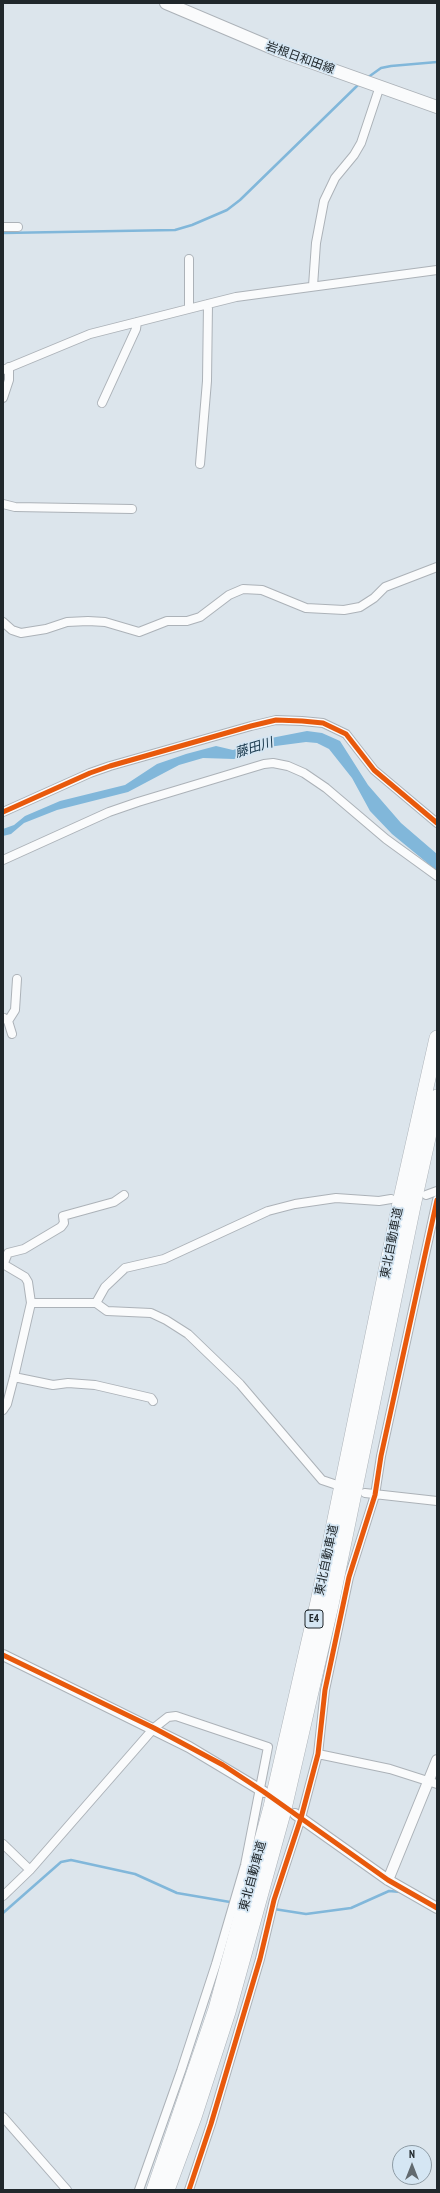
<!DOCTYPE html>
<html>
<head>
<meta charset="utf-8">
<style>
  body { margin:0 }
  #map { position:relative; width:440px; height:2193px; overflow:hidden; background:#dce5ec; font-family:"PT Sans Narrow",sans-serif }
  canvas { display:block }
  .frame { position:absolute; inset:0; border:4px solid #20272b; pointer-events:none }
  .north { position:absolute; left:392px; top:2145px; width:40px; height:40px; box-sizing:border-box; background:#d5e6f3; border:1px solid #8d9aa3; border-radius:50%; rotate:0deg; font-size:11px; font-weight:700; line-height:16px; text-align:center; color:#20272b }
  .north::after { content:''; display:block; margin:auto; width:14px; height:18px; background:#626a6f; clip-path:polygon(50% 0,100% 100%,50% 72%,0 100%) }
</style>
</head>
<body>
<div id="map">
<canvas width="440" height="2193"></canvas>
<div class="frame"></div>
<div class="north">N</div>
</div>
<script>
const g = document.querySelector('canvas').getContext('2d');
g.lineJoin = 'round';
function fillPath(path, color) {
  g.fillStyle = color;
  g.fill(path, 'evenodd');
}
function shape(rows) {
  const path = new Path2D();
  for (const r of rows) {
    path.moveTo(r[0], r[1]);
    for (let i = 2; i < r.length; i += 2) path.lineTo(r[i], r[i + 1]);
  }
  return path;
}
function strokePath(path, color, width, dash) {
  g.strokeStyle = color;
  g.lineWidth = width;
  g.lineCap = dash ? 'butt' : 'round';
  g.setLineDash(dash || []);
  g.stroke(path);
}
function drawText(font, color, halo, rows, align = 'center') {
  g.font = font + ' "PT Sans Narrow","Noto Sans JP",sans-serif';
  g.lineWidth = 3.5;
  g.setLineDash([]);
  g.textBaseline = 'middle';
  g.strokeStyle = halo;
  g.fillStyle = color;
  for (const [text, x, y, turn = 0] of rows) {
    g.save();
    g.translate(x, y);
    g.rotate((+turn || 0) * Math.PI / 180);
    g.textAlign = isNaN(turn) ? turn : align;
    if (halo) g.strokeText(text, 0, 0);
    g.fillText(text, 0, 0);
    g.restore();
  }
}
const water = shape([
  [307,731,322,733,340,741,368,785,401,823,437,854,437,871,392,834,370,811,352,778,329,749,317,743,306,742,268,747,234,759,203,758,179,765,128,792,57,810,24,823,11,834,3,836,3,829,14,825,25,816,60,801,125,785,157,764,186,754,216,746,233,750,266,739]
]);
const stream = shape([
  [367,78,381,68,391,66,437,62],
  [3,233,175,230,192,225,227,210,240,200,360,83],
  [274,1909,306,1914,351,1908,389,1891,401,1892],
  [3,1913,61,1862,71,1860,135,1874,177,1893,230,1902]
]);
const minor = shape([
  [3,227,18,227],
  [189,259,189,308],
  [313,286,316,243,324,201,335,178,354,155,361,143,380,86],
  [3,370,90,334,208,304,236,297,437,270],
  [3,398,9,380,9,367],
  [102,403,136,329,137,322],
  [200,464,207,381,208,304],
  [3,504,15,507,132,509],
  [3,622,12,630,21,633,46,629,67,622,88,621,105,622,139,632,167,621,187,621,200,617,229,595,243,589,262,590,306,608,344,610,360,607,374,598,385,587,437,567],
  [3,812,90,773,110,766,251,726,276,720,302,721,323,723,346,734,374,770,437,823],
  [3,860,109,812,138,802,264,764,273,763,288,766,304,773,326,788,386,839,437,876],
  [4,1018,8,1021,12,1034],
  [8,1021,15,1010,17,979],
  [426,1195,437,1191],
  [3,1264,25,1277,28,1282,31,1303,14,1377,7,1404,3,1410],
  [3,1265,8,1253,24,1249,61,1227,64,1223,63,1216,114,1202,124,1195],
  [31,1303,96,1303,107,1311,151,1313,166,1320,188,1334,240,1384,322,1480,334,1484],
  [96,1303,105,1287,125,1268,164,1259,268,1211,295,1204,336,1198,379,1201,391,1199],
  [14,1377,53,1385,68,1383,95,1385,151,1398,153,1401],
  [365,1493,437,1501],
  [318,1754,390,1769,437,1784],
  [3,1844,30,1870],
  [3,1896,30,1870,154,1728,168,1717,176,1716,268,1747,245,1865,216,1964,181,2071,139,2190],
  [3,2117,67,2190],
  [189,2190,211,2124,260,1959,274,1900,301,1818,318,1754,325,1690,349,1577,375,1495,381,1456,437,1200]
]);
const tertiary = shape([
  [3,1655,189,1747,264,1792],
  [295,1814,388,1880,437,1908],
  [388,1880,437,1760]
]);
const secondary = shape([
  [166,3,277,50,437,107]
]);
const motorway = shape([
  [154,2190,216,2009,271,1807,318,1602,400,1203,437,1038],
  [167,2190,194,2117,228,2012,283,1813,331,1605,413,1206,437,1097]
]);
const cycleway = shape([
  [3,812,90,773,110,766,251,726,276,720,302,721,323,723,346,734,374,770,437,823],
  [3,1655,154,1728,223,1765,264,1792,388,1880,437,1908],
  [189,2190,211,2124,260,1959,274,1900,301,1818,318,1754,325,1690,349,1577,375,1495,381,1456,437,1200]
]);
const shields = [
  [314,1619,18]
];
const shieldNames = [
  ["E4",314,1619]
];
const streetNames = [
  ["岩根日和田線",300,58,20],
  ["東北自動車道",392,1243,-79],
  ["東北自動車道",327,1560,-78],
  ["東北自動車道",253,1876,-75]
];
const waterNames = [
  ["藤田川",254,748,-17]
];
fillPath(water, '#81b7da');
strokePath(stream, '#81b7da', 2.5);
strokePath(minor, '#acb2b8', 10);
strokePath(tertiary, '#acb2b8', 12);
strokePath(secondary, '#acb2b8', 14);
strokePath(motorway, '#acb2b8', 16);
strokePath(minor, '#fafbfc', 8);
strokePath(tertiary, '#fafbfc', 10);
strokePath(secondary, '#fafbfc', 12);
strokePath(motorway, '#fafbfc', 15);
strokePath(cycleway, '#e8590c', 5);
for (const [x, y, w] of shields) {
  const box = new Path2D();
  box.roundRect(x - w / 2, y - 9, w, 18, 3);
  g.fillStyle = '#d5e6f3';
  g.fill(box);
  strokePath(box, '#20272b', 1);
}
drawText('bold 11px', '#20272b', null, shieldNames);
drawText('12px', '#20272b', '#d5e6f3', streetNames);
drawText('italic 13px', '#143448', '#d5e6f3', waterNames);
</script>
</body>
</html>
